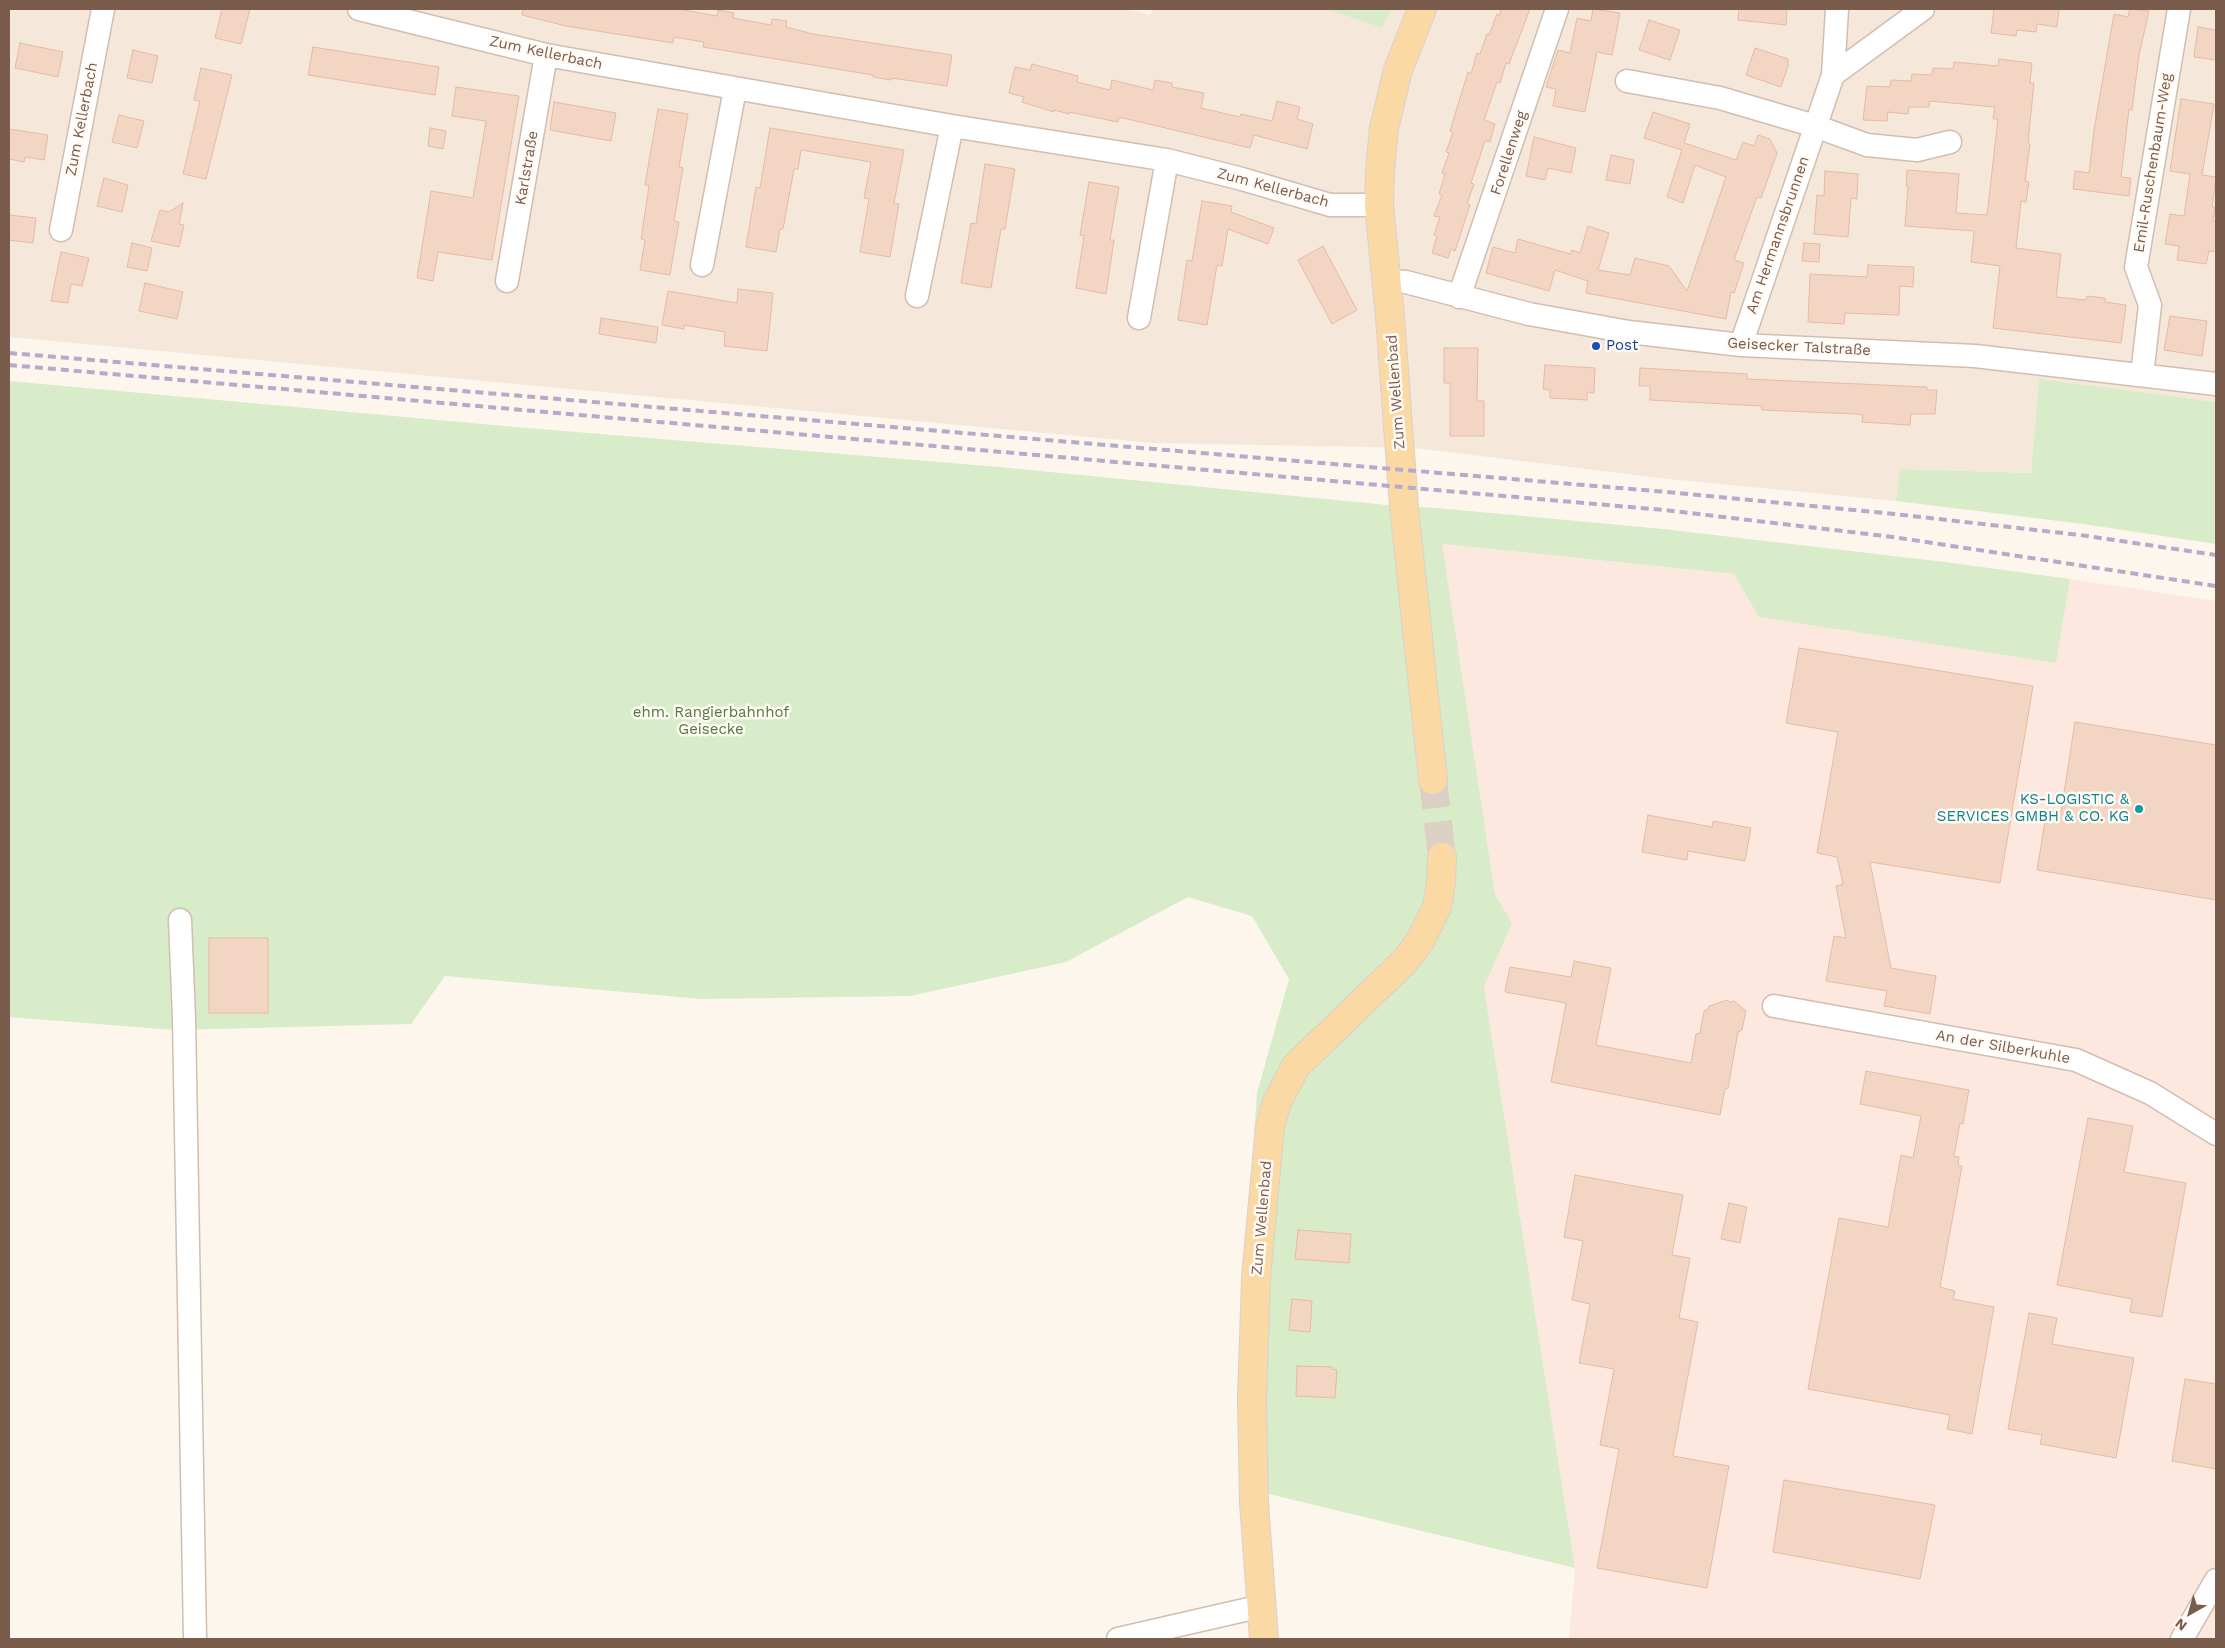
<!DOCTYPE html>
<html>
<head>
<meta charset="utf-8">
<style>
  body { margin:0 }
  #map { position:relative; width:2225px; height:1648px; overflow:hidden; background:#fdf6ec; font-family:"Work Sans",sans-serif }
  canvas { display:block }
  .frame { position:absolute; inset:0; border:10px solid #7a5c4d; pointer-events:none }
  .north { position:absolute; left:2165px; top:1588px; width:50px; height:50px; -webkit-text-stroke:4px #fffaf3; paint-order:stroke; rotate:218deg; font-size:14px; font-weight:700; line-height:20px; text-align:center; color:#7a5c4d }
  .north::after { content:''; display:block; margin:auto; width:18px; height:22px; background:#7a5c4d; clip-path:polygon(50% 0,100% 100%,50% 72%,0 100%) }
</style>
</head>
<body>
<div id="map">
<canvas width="2225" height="1648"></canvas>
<div class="frame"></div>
<div class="north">N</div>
</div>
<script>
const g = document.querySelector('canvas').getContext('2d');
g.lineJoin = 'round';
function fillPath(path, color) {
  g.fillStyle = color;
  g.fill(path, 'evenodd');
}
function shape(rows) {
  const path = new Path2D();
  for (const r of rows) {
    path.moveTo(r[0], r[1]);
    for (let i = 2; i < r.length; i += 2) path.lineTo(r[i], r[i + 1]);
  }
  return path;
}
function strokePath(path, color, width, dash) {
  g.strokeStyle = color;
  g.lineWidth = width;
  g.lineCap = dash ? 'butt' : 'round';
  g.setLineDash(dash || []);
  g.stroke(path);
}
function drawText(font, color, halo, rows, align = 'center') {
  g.font = font + ' "Work Sans",sans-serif';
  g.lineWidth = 5;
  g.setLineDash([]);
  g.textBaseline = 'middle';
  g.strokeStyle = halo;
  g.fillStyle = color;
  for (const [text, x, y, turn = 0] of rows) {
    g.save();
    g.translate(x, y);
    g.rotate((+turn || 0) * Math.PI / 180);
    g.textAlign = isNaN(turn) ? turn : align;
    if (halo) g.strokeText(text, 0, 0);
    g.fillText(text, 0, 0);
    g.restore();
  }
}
const residential = shape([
  [9,9,1128,9,1150,15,1153,9,1326,9,1382,28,1391,9,2216,9,2216,402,2039,380,2031,473,1900,469,1896,501,1668,479,1415,448,1153,443,9,337]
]);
const commercial = shape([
  [1441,544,1734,574,2056,663,2070,579,2216,601,2216,1639,1569,1639,1575,1568,1484,987,1511,923,1495,894]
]);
const green = shape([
  [1326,9,1391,9,1382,28],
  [2039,379,2216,402,2216,544,2083,524,1896,501,1900,469,2031,473],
  [9,381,504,426,999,467,1397,506,1437,508,1663,529,1945,562,2070,579,2056,663,1759,617,1734,574,1442,544,1495,894,1512,923,1484,987,1575,1568,1240,1487,1237,1390,1257,1093,1289,979,1252,916,1188,897,1066,962,910,996,701,999,445,976,411,1024,174,1030,9,1017]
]);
const building = shape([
  [222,9,250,9,241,44,215,38,222,9],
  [523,9,678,9,717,16,718,10,734,13,733,18,771,25,772,19,787,21,786,27,813,34,952,55,947,86,891,78,891,80,873,77,873,75,703,47,704,42,674,37,673,43,566,26,522,15,523,9],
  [1501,9,1530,9,1509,64,1506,63,1500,83,1497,82,1484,120,1495,124,1490,142,1485,141,1471,183,1474,184,1467,204,1470,205,1455,251,1451,249,1448,258,1432,253,1437,236,1434,235,1440,217,1434,216,1442,195,1439,194,1445,174,1442,173,1449,153,1446,152,1453,132,1450,131,1468,72,1471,74,1477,53,1480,54,1487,34,1489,35,1497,14,1499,16,1501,9],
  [1593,9,1620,13,1612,55,1597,52,1585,112,1553,106,1556,89,1546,87,1558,50,1570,53,1577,18,1591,21,1593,9],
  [1739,9,1787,9,1786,25,1738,20,1739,9],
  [1994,9,2059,9,2057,27,2037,24,2036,32,2017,30,2016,36,1991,33,1994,9],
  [2130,9,2149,11,2139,55,2132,110,2129,109,2121,177,2131,178,2129,196,2073,189,2075,171,2089,173,2094,130,2114,14,2128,17,2130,9],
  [1649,20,1680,30,1670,60,1639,50,1649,20],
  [2198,27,2216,30,2216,60,2194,57,2198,27],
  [20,43,63,52,58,77,15,68,20,43],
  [313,47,439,67,435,95,308,75,313,47],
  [1755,48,1788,59,1788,66,1781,87,1746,75,1755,48],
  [133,50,158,56,152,83,127,78,133,50],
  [1999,59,2032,63,2030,83,2034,83,2028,143,2030,144,2025,181,2029,182,2026,202,2021,201,2016,248,2061,254,2056,297,2086,300,2087,296,2105,298,2105,302,2126,305,2121,343,1993,328,2000,266,1971,262,1974,231,1905,226,1908,186,1906,186,1907,170,1959,174,1956,213,1987,215,1998,119,1993,119,1995,107,1930,101,1929,107,1909,107,1908,114,1888,112,1887,121,1863,120,1867,86,1890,87,1891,80,1911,81,1912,74,1932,75,1933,68,1953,69,1954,62,1998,66,1999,59],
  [1032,64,1078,76,1077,82,1110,90,1112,80,1153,90,1155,80,1172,83,1172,87,1204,93,1201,108,1240,117,1241,114,1272,121,1277,101,1300,107,1297,119,1313,124,1307,149,1254,135,1250,148,1119,117,1118,122,1069,112,1069,114,1054,110,1054,112,1022,102,1024,97,1009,93,1015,67,1030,70,1032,64],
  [201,68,232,75,206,179,183,174,200,101,194,100,201,68],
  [456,87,519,96,492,260,438,252,433,281,417,278,431,191,473,198,486,121,452,116,456,87],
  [2181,99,2214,104,2202,175,2216,177,2212,207,2215,207,2213,221,2216,222,2216,252,2209,251,2206,264,2177,260,2179,246,2165,244,2170,214,2184,216,2190,174,2170,171,2181,99],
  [554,102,616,113,611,141,550,130,554,102],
  [658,109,688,114,679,167,683,168,674,221,679,222,670,275,640,270,645,240,641,239,649,186,645,185,658,109],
  [1653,112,1690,124,1684,143,1736,160,1743,142,1754,146,1758,135,1770,139,1777,153,1761,198,1757,197,1734,260,1744,263,1734,293,1731,292,1726,319,1586,293,1588,281,1555,270,1549,291,1486,273,1493,247,1515,253,1518,239,1570,254,1572,250,1580,253,1588,226,1609,233,1598,270,1630,275,1635,258,1669,266,1687,291,1726,177,1695,165,1683,203,1667,197,1682,150,1644,138,1653,112],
  [119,115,144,121,137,148,112,142,119,115],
  [430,128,446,131,443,149,428,146,430,128],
  [770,128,904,150,894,203,899,204,890,257,860,252,869,199,864,198,871,162,801,150,798,169,794,169,783,229,780,229,776,252,746,247,756,187,760,188,770,128],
  [9,129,48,135,44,160,25,157,24,162,9,159,9,129],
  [1534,137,1576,148,1571,173,1548,168,1545,180,1526,176,1534,137],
  [1611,155,1634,160,1630,184,1606,180,1611,155],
  [985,164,1015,169,1005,229,1001,229,991,288,961,283,971,223,976,224,985,164],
  [1825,171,1858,174,1857,199,1851,198,1848,237,1814,234,1817,195,1824,196,1825,171],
  [104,178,128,185,122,212,97,206,104,178],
  [1089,182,1119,187,1110,240,1114,240,1106,294,1076,288,1084,236,1080,235,1089,182],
  [1202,201,1232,206,1231,212,1274,228,1268,244,1228,229,1222,266,1217,265,1207,325,1178,320,1187,260,1192,261,1202,201],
  [183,203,179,224,184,225,179,247,151,241,160,210,169,212,183,203],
  [9,215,36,218,33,243,9,240,9,215],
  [132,243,152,248,147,271,127,267,132,243],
  [1804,243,1820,244,1819,262,1802,261,1804,243],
  [1323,246,1357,310,1332,324,1298,260,1323,246],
  [61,252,89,258,82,286,71,284,68,303,51,301,61,252],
  [1868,265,1914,267,1913,287,1900,286,1899,315,1845,313,1844,324,1808,322,1810,274,1867,277,1868,265],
  [145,283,183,292,177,319,139,311,145,283],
  [738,289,773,293,767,351,724,346,725,332,684,325,684,329,662,325,668,291,737,303,738,289],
  [2170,316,2207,321,2202,356,2164,350,2170,316],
  [601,318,658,327,656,343,599,334,601,318],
  [1444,348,1478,348,1477,401,1484,401,1484,436,1450,436,1450,383,1444,383,1444,348],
  [1545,365,1595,368,1594,393,1587,392,1587,400,1550,398,1550,390,1543,389,1545,365],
  [1640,368,1747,374,1747,379,1927,387,1927,390,1937,390,1935,414,1911,414,1910,425,1862,422,1863,415,1855,414,1762,410,1762,406,1650,400,1650,386,1639,386,1640,368],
  [1799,648,2033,686,2000,883,1870,862,1891,968,1936,976,1930,1014,1884,1006,1887,991,1826,981,1834,936,1846,938,1836,886,1843,884,1837,857,1817,853,1838,732,1786,723,1799,648],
  [2075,722,2216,745,2216,900,2037,870,2047,809,2061,812,2075,722],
  [1648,815,1712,827,1713,821,1751,828,1745,861,1688,851,1687,860,1642,852,1648,815],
  [209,938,268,938,268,1013,209,1013,209,938],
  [1574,961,1611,968,1596,1045,1691,1063,1696,1034,1700,1033,1704,1011,1708,1009,1709,1006,1727,1000,1730,1002,1734,1001,1746,1011,1742,1030,1738,1032,1728,1088,1725,1089,1720,1115,1551,1082,1566,1003,1505,992,1510,967,1571,977,1574,961],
  [1866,1071,1969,1090,1963,1124,1960,1123,1954,1156,1959,1157,1958,1166,1962,1166,1940,1287,1955,1291,1953,1299,1994,1307,1972,1434,1947,1429,1950,1415,1808,1389,1839,1218,1888,1227,1901,1155,1913,1158,1921,1116,1860,1104,1866,1071],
  [2088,1118,2133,1126,2124,1172,2186,1183,2162,1317,2130,1312,2132,1299,2057,1285,2088,1118],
  [1575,1175,1683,1195,1672,1255,1690,1258,1679,1318,1698,1322,1673,1456,1729,1466,1707,1588,1597,1568,1619,1449,1600,1445,1614,1369,1579,1363,1590,1304,1572,1300,1583,1241,1564,1237,1575,1175],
  [1729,1203,1747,1207,1740,1243,1721,1239,1729,1203],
  [1298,1230,1351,1234,1349,1263,1295,1259,1298,1230],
  [1292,1299,1312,1301,1310,1332,1289,1330,1292,1299],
  [2029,1313,2057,1318,2052,1344,2134,1358,2116,1458,2040,1444,2042,1435,2008,1429,2029,1313],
  [1297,1366,1332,1367,1332,1369,1337,1370,1335,1398,1296,1396,1297,1366],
  [2185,1379,2216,1384,2216,1469,2172,1461,2185,1379],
  [1784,1480,1935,1505,1920,1579,1773,1552,1784,1480]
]);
const majorTunnel = shape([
  [1433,780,1442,857]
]);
const minor = shape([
  [359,9,546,55,952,126,1167,160,1242,179,1330,205,1379,205],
  [1833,75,1837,9],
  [1627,81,1720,98,1815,126,1867,145,1917,150,1950,142],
  [61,230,103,9],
  [702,265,735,89],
  [507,281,546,55],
  [1386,281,1406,282,1529,314,1629,332,1741,345,1975,356,2216,384],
  [917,296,952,126],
  [1459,297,1557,9],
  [1139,318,1167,160],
  [1741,345,1833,75,1923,9],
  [2142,375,2150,305,2136,267,2179,9],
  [180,920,184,1018,195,1639],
  [1774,1006,2076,1060,2150,1093,2216,1134],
  [1118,1639,1262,1606],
  [2182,1639,2216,1580]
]);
const major = shape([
  [1422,9,1398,70,1384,128,1380,171,1379,205,1390,317,1404,507,1433,780],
  [1264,1639,1254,1503,1252,1400,1256,1277,1270,1127,1277,1102,1296,1066,1404,962,1419,943,1437,907,1441,883,1442,857]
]);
const rail = shape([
  [9,353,1667,492,1894,514,2080,535,2216,555],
  [9,365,1664,510,1893,537,2216,586]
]);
const markers = [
  [1596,346,5,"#1a4fb4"],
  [2139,809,5,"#0f9aa8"]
];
const streetNames = [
  ["Zum Kellerbach",546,53,12],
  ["Zum Kellerbach",82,119,-79],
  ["Forellenweg",1509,153,-72],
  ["Emil-Ruschenbaum-Weg",2153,163,-81],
  ["Karlstraße",527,168,-80],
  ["Zum Kellerbach",1273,188,15],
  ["Am Hermannsbrunnen",1778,235,-71],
  ["Geisecker Talstraße",1799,347,3],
  ["Zum Wellenbad",1396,392,-94],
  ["An der Silberkuhle",2003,1047,10],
  ["Zum Wellenbad",1262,1218,-85]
];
const transitNames = [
  ["Post",1606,346]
];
const parkNames = [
  ["ehm. Rangierbahnhof",711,713],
  ["Geisecke",711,730]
];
const cultureNames = [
  ["KS-LOGISTIC &",2129,800],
  ["SERVICES GMBH & CO. KG",2129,817]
];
fillPath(residential, '#f5e8da');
fillPath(commercial, '#fde8e0');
fillPath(green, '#d8ecc9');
fillPath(building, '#f3d5c3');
strokePath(building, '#e6bba3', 1);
strokePath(majorTunnel, '#dcd0c4', 28, [28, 14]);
strokePath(minor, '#d1beb0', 25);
strokePath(major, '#dad1cd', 30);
strokePath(minor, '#fff', 22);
strokePath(major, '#fbd9a5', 28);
strokePath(rail, '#b9a8c9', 4, [8, 5]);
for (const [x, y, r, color] of markers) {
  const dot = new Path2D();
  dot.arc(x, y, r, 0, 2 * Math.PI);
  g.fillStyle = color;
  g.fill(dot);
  strokePath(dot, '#fffaf3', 2);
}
drawText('15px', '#7a5c4d', '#fffaf3', streetNames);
drawText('15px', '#164399', '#fffaf3', transitNames, 'left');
drawText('15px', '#537a41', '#fffaf3', parkNames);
drawText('15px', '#0d838f', '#fffaf3', cultureNames, 'right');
</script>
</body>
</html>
